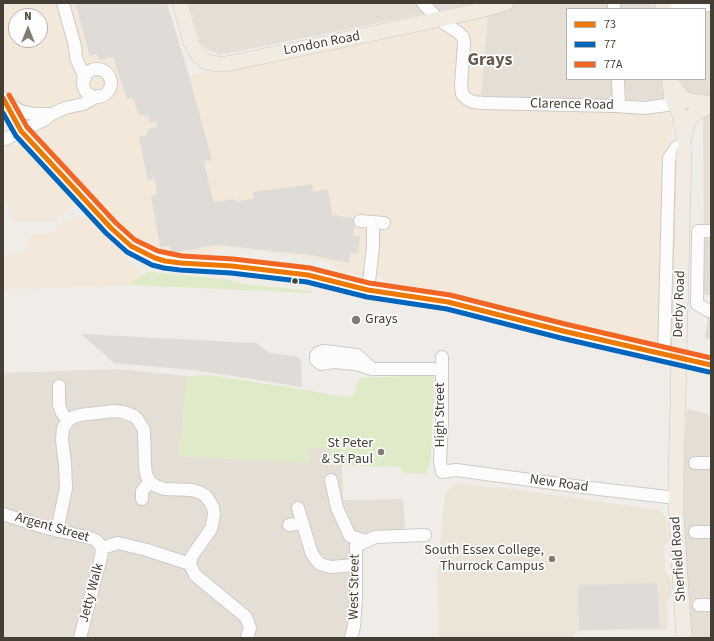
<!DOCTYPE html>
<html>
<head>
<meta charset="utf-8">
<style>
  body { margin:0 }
  #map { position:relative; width:714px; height:641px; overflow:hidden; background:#f0ede8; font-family:"Source Sans 3",sans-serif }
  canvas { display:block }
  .frame { position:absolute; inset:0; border:4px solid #453e35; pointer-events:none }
  .legend { position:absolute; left:566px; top:8px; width:140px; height:72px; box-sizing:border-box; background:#fff; border:1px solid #b5b2ae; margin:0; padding:5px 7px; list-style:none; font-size:12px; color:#453e35 }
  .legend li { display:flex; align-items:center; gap:8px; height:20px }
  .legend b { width:20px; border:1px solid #b5b2ae }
  .north { position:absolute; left:8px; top:8px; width:40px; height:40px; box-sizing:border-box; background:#fff; border:1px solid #b5b2ae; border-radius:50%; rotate:0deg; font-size:11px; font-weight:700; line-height:16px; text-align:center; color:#453e35 }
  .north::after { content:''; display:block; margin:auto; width:14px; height:18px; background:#817b74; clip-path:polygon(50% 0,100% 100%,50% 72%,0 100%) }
</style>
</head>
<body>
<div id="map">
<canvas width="714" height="641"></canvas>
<div class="frame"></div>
<ul class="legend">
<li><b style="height:5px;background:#ee7900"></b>73</li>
<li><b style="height:5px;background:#0065bd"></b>77</li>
<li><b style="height:5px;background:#f26522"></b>77A</li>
</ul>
<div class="north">N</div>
</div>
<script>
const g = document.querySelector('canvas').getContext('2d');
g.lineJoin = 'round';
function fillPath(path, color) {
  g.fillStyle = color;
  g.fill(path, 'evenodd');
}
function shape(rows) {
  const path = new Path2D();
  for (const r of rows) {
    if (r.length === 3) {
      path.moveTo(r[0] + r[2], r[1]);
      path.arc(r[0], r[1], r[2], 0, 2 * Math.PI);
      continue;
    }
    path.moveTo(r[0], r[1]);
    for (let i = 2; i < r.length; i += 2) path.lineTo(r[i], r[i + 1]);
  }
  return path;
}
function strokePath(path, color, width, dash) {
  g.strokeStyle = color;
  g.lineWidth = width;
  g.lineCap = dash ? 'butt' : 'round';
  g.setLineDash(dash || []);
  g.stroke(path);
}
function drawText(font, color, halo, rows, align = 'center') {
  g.font = font + ' "Source Sans 3",sans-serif';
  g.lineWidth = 3.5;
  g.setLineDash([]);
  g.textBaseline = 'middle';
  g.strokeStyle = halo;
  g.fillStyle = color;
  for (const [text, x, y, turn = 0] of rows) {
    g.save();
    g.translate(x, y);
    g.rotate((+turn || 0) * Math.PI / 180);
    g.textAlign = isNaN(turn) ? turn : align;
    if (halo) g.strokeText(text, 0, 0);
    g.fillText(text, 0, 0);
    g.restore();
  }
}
const residential = shape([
  [189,3,477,3,220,55,205,48,200,42],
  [515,3,711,3,711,98,619,101,480,101,488,14],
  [567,9,705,9,705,79,567,79],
  [703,114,711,114,711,239,704,239],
  [118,369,187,376,179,456,309,463,309,448,330,448,330,465,342,465,343,500,403,499,405,527,369,544,362,553,346,638,3,638,3,373],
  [687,409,711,415,711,638,689,638,682,491]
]);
const commercial = shape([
  [3,3,167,3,190,76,431,27,439,27,488,14,480,109,670,114,661,334,658,346,449,295,384,282,381,277,340,273,333,264,320,260,251,250,217,249,212,251,209,257,186,256,168,253,146,246,126,230,86,190,12,101,3,88],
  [16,16,40,16,40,40,16,40],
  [10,145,25,147,75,203,54,221,13,222,10,206,3,205,3,148],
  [88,215,142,275,129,285,3,290,3,255,29,252,27,235,52,233,63,222,77,217]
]);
const education = shape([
  [456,483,495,488,497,487,659,510,666,517,668,542,664,547,665,571,671,580,672,597,667,600,668,625,667,630,579,631,570,638,439,638,438,570,445,493]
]);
const green = shape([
  [149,272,224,279,245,284,312,291,311,293,129,285,142,275],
  [209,375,300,389,342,397,349,397,355,393,359,378,433,375,434,383,431,460,426,474,403,473,400,467,330,465,330,448,309,448,309,463,179,456,187,376]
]);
const parking = shape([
  [75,3,167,3,189,76,212,160,204,161,213,201,216,202,233,199,237,202,254,198,253,192,312,184,313,192,328,189,332,215,355,218,353,236,360,237,358,254,350,253,349,263,310,255,217,245,172,253,170,246,160,247,151,196,157,194,155,179,148,181,139,137,145,136,149,129,157,127,156,122,150,123,148,116,140,115,138,113,133,98,127,99,113,57,99,60,96,54,90,56],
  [618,3,648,3,649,9,618,9],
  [704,239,711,239,711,295,703,295,702,291],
  [710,304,711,304,711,340,705,337],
  [81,334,256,343,269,353,298,357,301,360,302,387,194,370,114,363],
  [657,583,660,628,579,630,578,585]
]);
const minor = shape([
  [63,3,75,46,76,58,85,78],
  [423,3,438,19,459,33,463,37,464,43,461,85,462,94,467,99,473,102,483,103,615,106,644,108,667,105,672,97],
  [614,3,614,9],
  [663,7,711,5],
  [97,83,14],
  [618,79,619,106],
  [3,98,21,131,111,228,131,246,155,258,165,261,181,263,232,266,308,275,368,290,448,302,563,331,711,365],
  [6,101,17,109,23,112,34,114,52,114],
  [3,140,44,120,52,114,65,108,83,104,98,96],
  [360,221,384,223],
  [368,290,373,247,373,222],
  [709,311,697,304,698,231,711,231],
  [664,355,669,158,677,147,684,143],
  [442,357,442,424,440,461,442,472,456,470,582,487,676,498],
  [372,369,357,355,324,351,318,353,316,356,316,360,321,364,333,362,356,364,372,369,441,369],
  [59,386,59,405,62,413,68,421],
  [695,463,711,463],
  [331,480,337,508,350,536,365,541],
  [142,499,142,491,150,482],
  [298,508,311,551,314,557,320,564,331,567,356,565],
  [3,514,46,528,91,538,97,541,102,548],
  [289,525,303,523],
  [57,531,66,488,65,464,62,440,63,428,68,421,73,417,80,415,114,411,123,412,134,416,138,420,144,430,145,466,146,474,150,482,156,486,164,489,192,490,199,492,206,496,213,507,214,515,211,529,192,556,190,564,195,575,246,617,250,628,247,638],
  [695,532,711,532],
  [102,548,118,543,147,550,190,564],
  [699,605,711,605],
  [80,638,101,557,102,548],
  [351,638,354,626,356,599,356,546,375,537,425,535]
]);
const major = shape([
  [180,3,191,43,198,55,206,62,218,64,226,64,375,33,473,12,506,3],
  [663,3,664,9],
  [669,79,672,97,680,116,684,139],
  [672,84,685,100,711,104],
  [684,138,687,124,691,117,697,112,711,105],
  [676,480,676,515,684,638]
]);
const majorBridge = shape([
  [676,480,684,151]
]);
const bus1 = shape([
  [3,98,21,131,111,228,131,246,155,258,165,261,181,263,232,266,308,275,368,290,448,302,563,331,711,365]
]);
const bus2 = shape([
  [3,113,16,136,106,233,127,252,152,265,164,268,180,270,231,273,307,282,367,297,447,309,561,338,709,372]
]);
const bus3 = shape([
  [9,95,27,127,116,223,135,240,158,251,182,256,233,259,310,268,369,283,450,295,565,324,711,358]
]);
const markers = [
  [295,281,3.5,"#453e35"],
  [356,320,5,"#817b74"],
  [381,452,4,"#817b74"],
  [552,559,4,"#817b74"]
];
const streetNames = [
  ["London Road",322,44,-11],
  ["Clarence Road",572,105,1],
  ["Derby Road",680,304,-88],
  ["High Street",441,415,-90],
  ["New Road",559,484,8],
  ["Argent Street",52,528,16],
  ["Sherfield Road",679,559,-94],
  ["West Street",355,587,-89],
  ["Jetty Walk",92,593,-75]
];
const poiNames = [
  ["Grays",365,320,"left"],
  ["St Peter",373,444],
  ["& St Paul",373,460],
  ["South Essex College,",544,551],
  ["Thurrock Campus",544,567]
];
const districtNames = [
  ["Grays",490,61]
];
fillPath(residential, '#e4ded5');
fillPath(commercial, '#f3e8da');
fillPath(education, '#ebe4d7');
fillPath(green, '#dfeac8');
fillPath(parking, '#dfdcd8');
strokePath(minor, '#cecbc6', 14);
strokePath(major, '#d2c8b5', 16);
strokePath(minor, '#fdfcfc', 12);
strokePath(major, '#f1ebe2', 15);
strokePath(majorBridge, '#d2c8b5', 16, []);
strokePath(majorBridge, '#f1ebe2', 15);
strokePath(bus1, '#ee7900', 5);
strokePath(bus2, '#0065bd', 5);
strokePath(bus3, '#f26522', 5);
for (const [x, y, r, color] of markers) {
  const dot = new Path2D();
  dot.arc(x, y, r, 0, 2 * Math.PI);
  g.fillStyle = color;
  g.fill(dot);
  strokePath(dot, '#fff', 1.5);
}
drawText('14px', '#453e35', '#fff', streetNames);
drawText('14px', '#453e35', '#fff', poiNames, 'right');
drawText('bold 18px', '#685b4c', '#fff', districtNames);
</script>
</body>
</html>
